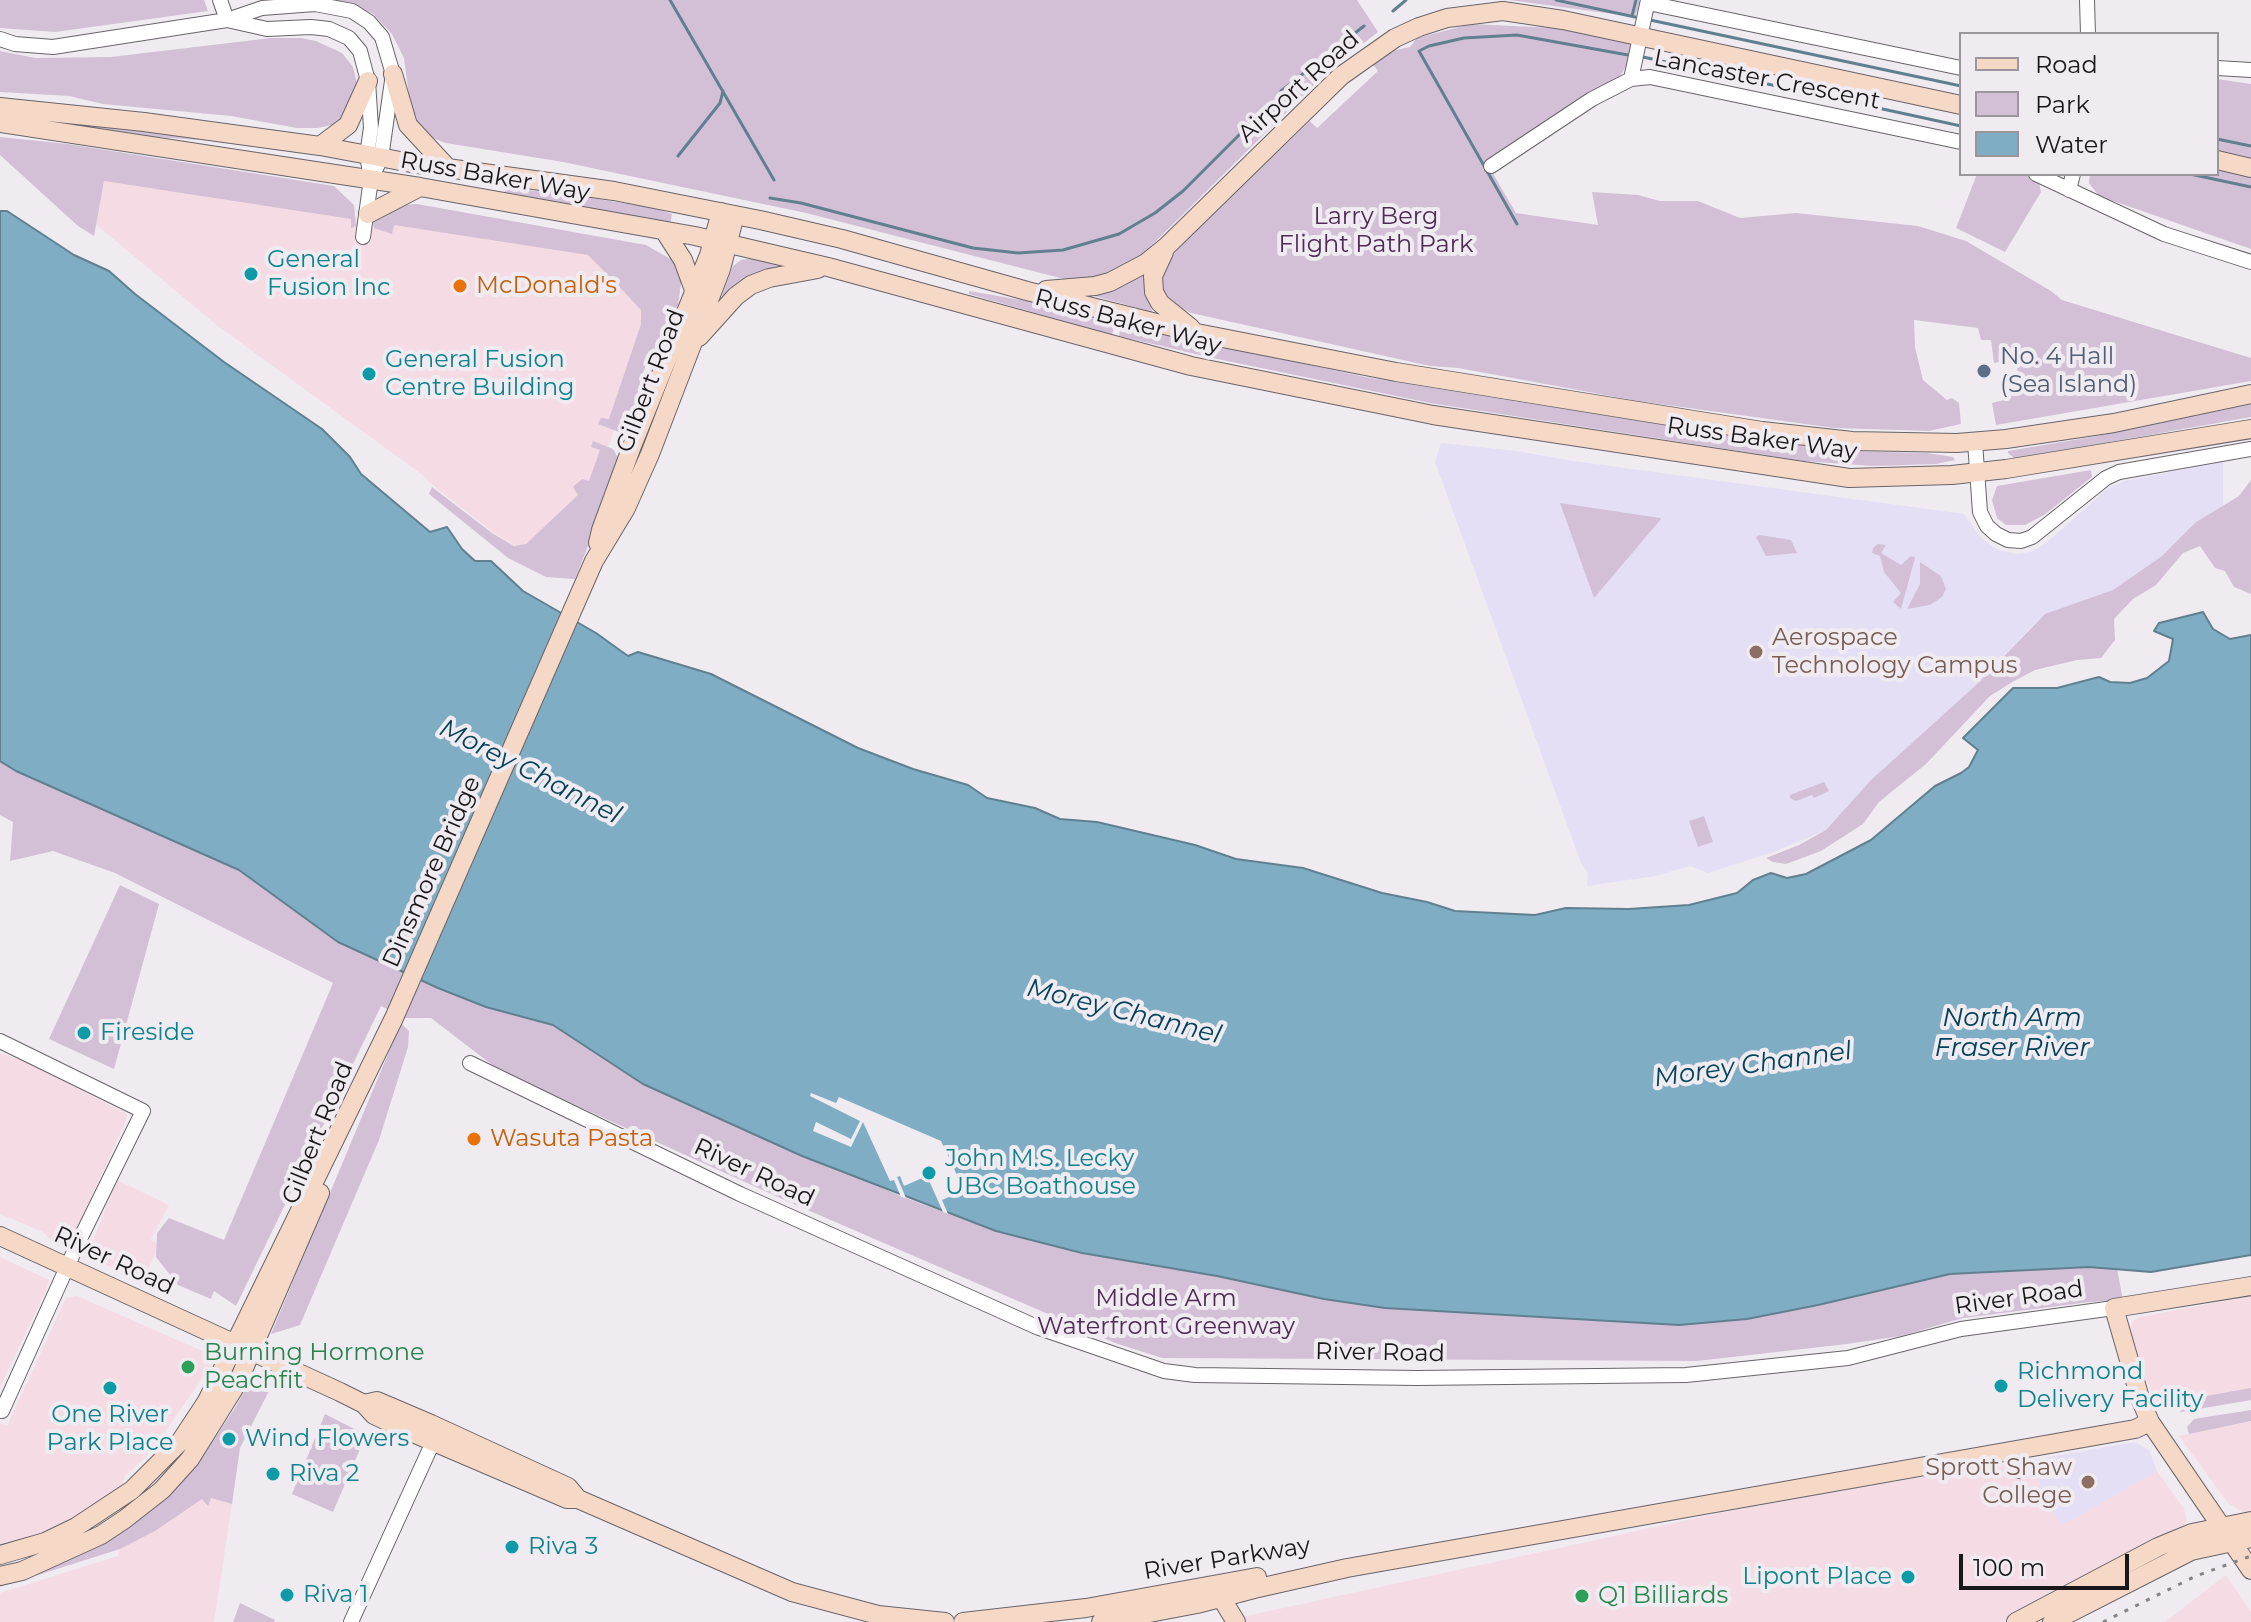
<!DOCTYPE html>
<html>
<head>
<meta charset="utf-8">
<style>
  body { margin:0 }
  #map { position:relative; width:2251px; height:1622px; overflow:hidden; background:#f0ebf1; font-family:Montserrat,sans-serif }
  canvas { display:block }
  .legend { position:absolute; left:1959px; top:32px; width:260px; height:144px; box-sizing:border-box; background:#f0ebf1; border:2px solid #9a969b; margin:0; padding:10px 14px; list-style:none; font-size:24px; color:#191719 }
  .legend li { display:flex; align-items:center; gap:16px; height:40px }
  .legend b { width:40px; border:2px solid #9a969b }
  .scale { position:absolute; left:1959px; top:1554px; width:170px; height:36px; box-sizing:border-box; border:4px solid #191719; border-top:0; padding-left:10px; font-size:24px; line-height:28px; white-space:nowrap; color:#191719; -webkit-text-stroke:6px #f0ebf1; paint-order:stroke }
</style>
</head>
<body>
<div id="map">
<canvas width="2251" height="1622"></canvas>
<ul class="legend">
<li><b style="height:10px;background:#f5d8c6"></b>Road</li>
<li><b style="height:22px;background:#d3c0d7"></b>Park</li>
<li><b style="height:22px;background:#7fadc3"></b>Water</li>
</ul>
<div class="scale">100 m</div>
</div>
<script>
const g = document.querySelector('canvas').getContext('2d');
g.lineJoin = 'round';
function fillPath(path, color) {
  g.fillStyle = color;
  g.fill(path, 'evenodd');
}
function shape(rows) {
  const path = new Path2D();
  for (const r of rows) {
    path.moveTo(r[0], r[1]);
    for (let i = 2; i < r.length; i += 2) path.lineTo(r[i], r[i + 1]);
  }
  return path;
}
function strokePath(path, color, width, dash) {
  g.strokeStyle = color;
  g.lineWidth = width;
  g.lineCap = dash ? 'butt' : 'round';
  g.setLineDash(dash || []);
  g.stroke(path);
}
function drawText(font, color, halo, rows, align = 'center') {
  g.font = font + ' Montserrat,sans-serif';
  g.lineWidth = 8;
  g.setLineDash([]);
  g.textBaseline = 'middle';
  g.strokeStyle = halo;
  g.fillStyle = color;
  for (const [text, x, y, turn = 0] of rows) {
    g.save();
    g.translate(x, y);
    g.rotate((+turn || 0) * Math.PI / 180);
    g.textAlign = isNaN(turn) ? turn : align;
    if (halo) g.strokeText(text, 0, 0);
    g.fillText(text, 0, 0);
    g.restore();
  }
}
const commercial = shape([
  [93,179,605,256,654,313,595,486,524,551,494,533,431,484,424,476,218,326,86,216],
  [0,1053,27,1062,127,1114,126,1121,81,1219,72,1237,64,1245,53,1243,43,1232,0,1214],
  [117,1180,169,1205,151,1239,159,1246,144,1279,100,1263,92,1255,92,1243],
  [0,1257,49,1280,46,1291,0,1387],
  [77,1296,209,1354,211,1366,151,1452,125,1476,121,1487,95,1507,36,1537,0,1548,0,1423,7,1426,66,1298],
  [2251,1296,2251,1390,2157,1404,2137,1358,2128,1330,2133,1321,2140,1317],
  [2251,1419,2251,1513,2245,1513,2228,1503,2179,1436],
  [2031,1460,2043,1494,2061,1525,2157,1471,2184,1509,2187,1522,2180,1529,2001,1622,1245,1622,1242,1617,1784,1499],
  [203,1496,232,1504,214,1622,0,1622,0,1593,118,1556,118,1551],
  [2226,1575,2251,1612,2251,1622,2165,1622]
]);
const education = shape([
  [1441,443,1517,451,1573,461,1964,514,1980,537,1998,550,2018,554,2033,551,2045,544,2108,488,2124,481,2223,462,2223,506,2196,522,2162,556,2113,590,2040,618,1976,685,1871,780,1826,830,1776,851,1708,873,1690,866,1655,876,1587,886,1588,873,1581,863,1435,462],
  [2135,1442,2149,1450,2157,1471,2061,1526,2043,1494,2031,1460]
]);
const green = shape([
  [0,0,204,0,208,11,55,32,0,28],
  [330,0,1357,0,1378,32,1330,69,1143,254,1117,272,1094,279,1068,280,806,213,563,162,446,143,435,139,424,132,416,119,410,103,404,58,392,34,372,13],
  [1509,0,1639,0,1640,2,1635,17],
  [1471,24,1555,28,1629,42,1631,48,1628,63,1617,81,1488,165,1516,213,1598,225,1592,192,1638,195,1660,201,1698,201,1740,218,1796,213,1918,226,1966,241,2051,291,2062,300,2251,358,2251,381,1996,425,1992,403,2004,400,2003,395,2020,391,2016,359,1994,363,1991,340,1981,340,1978,328,1914,320,1915,347,1923,380,1947,400,1952,398,1959,403,1961,424,1929,431,1834,428,1638,401,1458,368,1430,366,1191,313,1178,307,1164,295,1160,280,1163,267,1188,238,1310,121,1317,128,1378,71,1371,62,1391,51,1410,47,1417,38],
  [271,38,301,38,316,41,342,53,353,67,357,83,355,96,352,106,337,124,318,128,297,128,231,116,103,104,69,96,0,92,0,51,35,58,111,57],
  [2217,79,2251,84,2251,249,2099,196,2089,183,2090,174,2217,174],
  [34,116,199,137,199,140,143,136,34,121],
  [0,137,68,144,334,186,354,205,356,226,351,228,351,219,104,181,94,236,78,226,0,155],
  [1977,174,2018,174,2038,178,2041,192,2005,252,1956,228],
  [505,188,567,194,653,208,672,214,670,225,505,194],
  [417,204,646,245,674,261,682,277,678,305,660,343,651,358,649,358,643,373,646,383,642,397,632,424,626,432,619,432,598,424,601,418,609,419,641,324,641,310,615,282,588,255,394,225,392,234,374,228,373,222,379,214,399,205],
  [752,258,787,266,723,297,722,294,733,266,741,260],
  [1144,274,1152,312,1087,294],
  [969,291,1074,309,1114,327,1112,335,969,294],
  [1120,330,1148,330,1365,377,1513,401,1842,451,1927,453,1953,457,1955,460,1936,464,1873,466,1803,461,1430,403,1208,357,1119,336],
  [2251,404,2251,417,2020,458,2014,458,2008,453,2008,451,2097,436],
  [593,441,613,449,617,456,617,472,575,579,546,577,508,558,429,494,432,487,492,533,514,546,526,544,578,495,573,487,582,479,589,481,600,450,591,447],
  [2091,470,2092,477,2044,515,2025,525,2006,525,1997,518,1992,500,1997,486],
  [2251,480,2251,594,2234,587,2225,571,2215,568,2200,546,2183,553,2156,585,2133,599,2114,619,2115,640,2101,658,2077,660,2035,670,2014,681,1990,696,1926,764,1879,802,1863,824,1821,851,1786,864,1773,862,1766,858,1799,845,1826,830,1871,780,1976,685,2045,614,2113,590,2162,556,2196,522,2239,496],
  [1560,503,1660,518,1661,519,1594,598],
  [1760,535,1791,540,1797,553,1766,556,1756,537],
  [1878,544,1886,545,1881,553,1901,565,1911,556,1915,558,1901,609,1893,602,1901,593,1884,572,1880,556,1872,553,1873,548],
  [1920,562,1941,576,1946,589,1942,597,1930,605,1907,609,1920,584],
  [0,761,16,771,239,870,338,942,486,1007,553,1024,643,1084,903,1197,996,1231,1082,1253,1217,1276,1324,1299,1385,1308,1679,1325,1747,1319,1818,1305,1950,1274,2089,1267,2117,1269,2123,1300,2090,1302,1963,1318,1901,1336,1847,1344,1697,1361,1162,1358,1115,1343,789,1202,500,1071,431,1018,405,1018,381,1006,236,1306,214,1291,211,1299,178,1285,156,1257,157,1233,169,1218,224,1240,333,983,115,873,53,851,10,861,13,822,0,815],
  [1824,782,1829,791,1814,798,1812,795,1796,801,1790,798,1790,795],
  [1704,816,1713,842,1698,847,1689,821],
  [120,885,159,904,114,1069,49,1039],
  [401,1023,409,1031,408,1047,379,1140,300,1325,271,1334],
  [249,1382,269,1391,240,1448,232,1504,211,1498,208,1506,202,1499,155,1531,120,1549,0,1587,0,1582,85,1552,139,1520,186,1476,202,1457,235,1408],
  [2251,1388,2251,1400,2181,1412,2177,1410,2178,1401],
  [2251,1410,2251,1421,2189,1434,2187,1427,2194,1419],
  [325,1414,366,1435,333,1512,292,1494],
  [240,1603,275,1620,274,1622,233,1622]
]);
const water = shape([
  [0,211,7,211,74,255,109,271,135,294,224,362,322,429,350,457,361,474,430,532,447,527,462,549,475,561,491,561,523,591,596,633,628,656,638,652,711,674,858,748,913,769,968,785,987,798,1035,808,1060,819,1097,822,1195,845,1236,859,1303,868,1382,893,1427,902,1455,911,1535,915,1566,908,1629,909,1689,905,1737,893,1753,880,1771,873,1787,878,1806,874,1871,840,1935,786,1961,773,1969,767,1978,750,1963,738,2013,688,2057,688,2099,677,2110,682,2130,683,2147,678,2169,661,2173,639,2154,631,2159,623,2203,612,2213,629,2230,639,2251,635,2251,1255,2151,1272,2089,1267,1950,1274,1818,1305,1747,1319,1679,1325,1385,1308,1324,1299,1217,1276,1082,1253,996,1231,802,1156,643,1084,553,1025,486,1007,438,988,338,942,239,870,16,771,0,761,0,211]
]);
const pier = shape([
  [811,1093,836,1103,839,1097,941,1141,964,1190,942,1200,948,1214,943,1212,927,1176,904,1186,900,1176,897,1177,906,1198,901,1197,894,1180,890,1181,863,1122,851,1147,813,1131,816,1122,851,1139,860,1121,810,1096]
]);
const stream = shape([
  [670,0,774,180],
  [1556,0,1635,17],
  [1393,11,1406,0],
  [1632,16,1636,0],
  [1650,20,1961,86],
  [1643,57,1961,126],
  [1281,91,1364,26],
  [2217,139,2251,146],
  [678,156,720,103,723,91],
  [2190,174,2251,187],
  [770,198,801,203,973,248,1018,253,1063,250,1119,234,1155,213,1183,191,1262,112],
  [1517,224,1419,51,1429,46,1464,38,1517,35,1628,55]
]);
const street = shape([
  [220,0,227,20],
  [2087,0,2088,34],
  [1648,3,1961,68],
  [227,20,267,29,311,27,329,29,349,38,360,51,368,81,371,128,367,155,371,179,363,237],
  [0,39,15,44,53,47,227,20,262,8,315,4,352,11,369,22,382,37,393,74,381,158,371,179],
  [2217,68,2251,70],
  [1631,79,1648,0],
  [1491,166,1592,99,1631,79,1650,77,1961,142],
  [2036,174,2164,234,2251,262],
  [2069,190,2073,174],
  [1975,442,1980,512,1987,526,1996,534,2008,540,2021,541,2032,537,2106,478,2119,472,2251,449],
  [0,1041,143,1111,77,1245,2,1411,0,1410],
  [470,1063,740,1194,1039,1328,1164,1371,1195,1375,1417,1378,1686,1375,1848,1358,1961,1329,2114,1308],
  [2013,1450,2018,1471],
  [351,1622,433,1442]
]);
const secondary = shape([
  [393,74,408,125,446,166],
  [0,107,144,122,320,146,411,163,614,191,760,220,842,239,1027,291,1197,333,1396,372,1762,431,1852,441,1957,443,2006,439,2114,423,2251,394],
  [0,123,420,187,695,236,828,267,1191,366,1433,415,1849,478,1952,475,2006,469,2251,429],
  [320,146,348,125,368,81],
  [2217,160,2251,168],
  [368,214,420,187],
  [665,232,683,260,694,290],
  [1164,252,1153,276,1154,292,1160,303,1191,328],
  [1046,290,1095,286,1110,282,1146,263,1167,246,1341,76,1395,38,1419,27,1447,18,1503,11,1563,20,1961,105],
  [699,337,736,296,751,285,769,278,818,269],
  [598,543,601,530,632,446,709,255,721,212],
  [0,1236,340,1392,364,1404,374,1415,406,1430,567,1499,578,1499],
  [2251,1286,2114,1308,2140,1398,2150,1422,2251,1570],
  [364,1404,377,1401,431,1424,568,1487,578,1499,792,1592,878,1615,945,1622],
  [0,1555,45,1542,76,1527,132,1490,180,1442,207,1401,394,1018,594,561,626,508,650,454,721,269,735,215],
  [0,1576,22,1571,101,1535,125,1519,162,1490,190,1459,238,1382,320,1193],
  [1222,1599,1236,1622],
  [963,1622,1086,1608,1257,1577],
  [1101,1622,1197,1604,1254,1589,1347,1568,2135,1429,2150,1422],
  [2016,1622,2158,1547,2192,1533,2251,1521],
  [2052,1622,2191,1551,2251,1538]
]);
const rail = shape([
  [2103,1622,2196,1576,2251,1556]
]);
const markers = [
  [251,274,8,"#0f9aa8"],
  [460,286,8,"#e8710a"],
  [1984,371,8,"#5c6f8a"],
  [369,374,8,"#0f9aa8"],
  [1756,652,8,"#8d6e63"],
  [84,1033,8,"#0f9aa8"],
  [474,1139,8,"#e8710a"],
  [929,1173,8,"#0f9aa8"],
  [188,1367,8,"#2e9e5b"],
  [2001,1386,8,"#0f9aa8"],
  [110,1388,8,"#0f9aa8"],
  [229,1439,8,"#0f9aa8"],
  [273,1474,8,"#0f9aa8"],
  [2088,1482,8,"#8d6e63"],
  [512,1547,8,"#0f9aa8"],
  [1908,1577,8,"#0f9aa8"],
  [287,1595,8,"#0f9aa8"],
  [1582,1596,8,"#2e9e5b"]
];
const streetNames = [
  ["Lancaster Crescent",1767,80,11],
  ["Airport Road",1299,87,-42],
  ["Russ Baker Way",495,177,10],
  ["Russ Baker Way",1128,322,15],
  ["Gilbert Road",651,381,-69],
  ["Russ Baker Way",1762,439,8],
  ["Dinsmore Bridge",432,872,-66],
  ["Gilbert Road",318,1133,-68],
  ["River Road",754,1173,25],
  ["River Road",114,1261,25],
  ["River Road",2019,1298,-8],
  ["River Road",1380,1353,1],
  ["River Parkway",1227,1559,-9]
];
const parkNames = [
  ["Larry Berg",1376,217],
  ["Flight Path Park",1376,245],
  ["Middle Arm",1166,1299],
  ["Waterfront Greenway",1166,1327]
];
const cultureNames = [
  ["General",267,260],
  ["Fusion Inc",267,288],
  ["General Fusion",385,360],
  ["Centre Building",385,388],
  ["Fireside",100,1033],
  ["John M.S. Lecky",945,1159],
  ["UBC Boathouse",945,1187],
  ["Richmond",2017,1372],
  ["Delivery Facility",2017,1400],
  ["One River",110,1415,"center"],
  ["Park Place",110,1443,"center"],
  ["Wind Flowers",245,1439],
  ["Riva 2",289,1474],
  ["Riva 3",528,1547],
  ["Lipont Place",1892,1577,"right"],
  ["Riva 1",303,1595]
];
const foodNames = [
  ["McDonald's",476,286],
  ["Wasuta Pasta",490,1139]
];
const serviceNames = [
  ["No. 4 Hall",2000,357],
  ["(Sea Island)",2000,385]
];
const educationNames = [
  ["Aerospace",1772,638],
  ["Technology Campus",1772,666],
  ["Sprott Shaw",2072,1468,"right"],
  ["College",2072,1496,"right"]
];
const leisureNames = [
  ["Burning Hormone",204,1353],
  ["Peachfit",204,1381],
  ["Q1 Billiards",1598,1596]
];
const waterNames = [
  ["Morey Channel",530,772,27],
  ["Morey Channel",1124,1012,14],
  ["North Arm",2012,1018],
  ["Fraser River",2012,1048],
  ["Morey Channel",1753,1065,-8]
];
fillPath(commercial, '#f5dbe3');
fillPath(education, '#e4dff5');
fillPath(green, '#d3c0d7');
fillPath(water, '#7fadc3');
strokePath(water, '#608090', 2);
fillPath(pier, '#f0ebf1');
strokePath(stream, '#608090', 3);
strokePath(street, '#69646a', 16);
strokePath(secondary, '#69646a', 20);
strokePath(street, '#fff', 14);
strokePath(secondary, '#f5d8c6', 18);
strokePath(rail, '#878488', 3, [4, 8]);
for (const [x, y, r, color] of markers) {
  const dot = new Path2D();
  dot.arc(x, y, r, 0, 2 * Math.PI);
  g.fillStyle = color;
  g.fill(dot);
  strokePath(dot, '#f0ebf1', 3);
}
drawText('24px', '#191719', '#f0ebf1', streetNames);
drawText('24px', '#4f2a57', '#f0ebf1', parkNames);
drawText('24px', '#0d838f', '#f0ebf1', cultureNames, 'left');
drawText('24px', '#c56008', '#f0ebf1', foodNames, 'left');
drawText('24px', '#4e5e75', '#f0ebf1', serviceNames, 'left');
drawText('24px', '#785e54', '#f0ebf1', educationNames, 'left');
drawText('24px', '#27864d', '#f0ebf1', leisureNames, 'left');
drawText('italic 26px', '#00435a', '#f0ebf1', waterNames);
</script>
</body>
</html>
